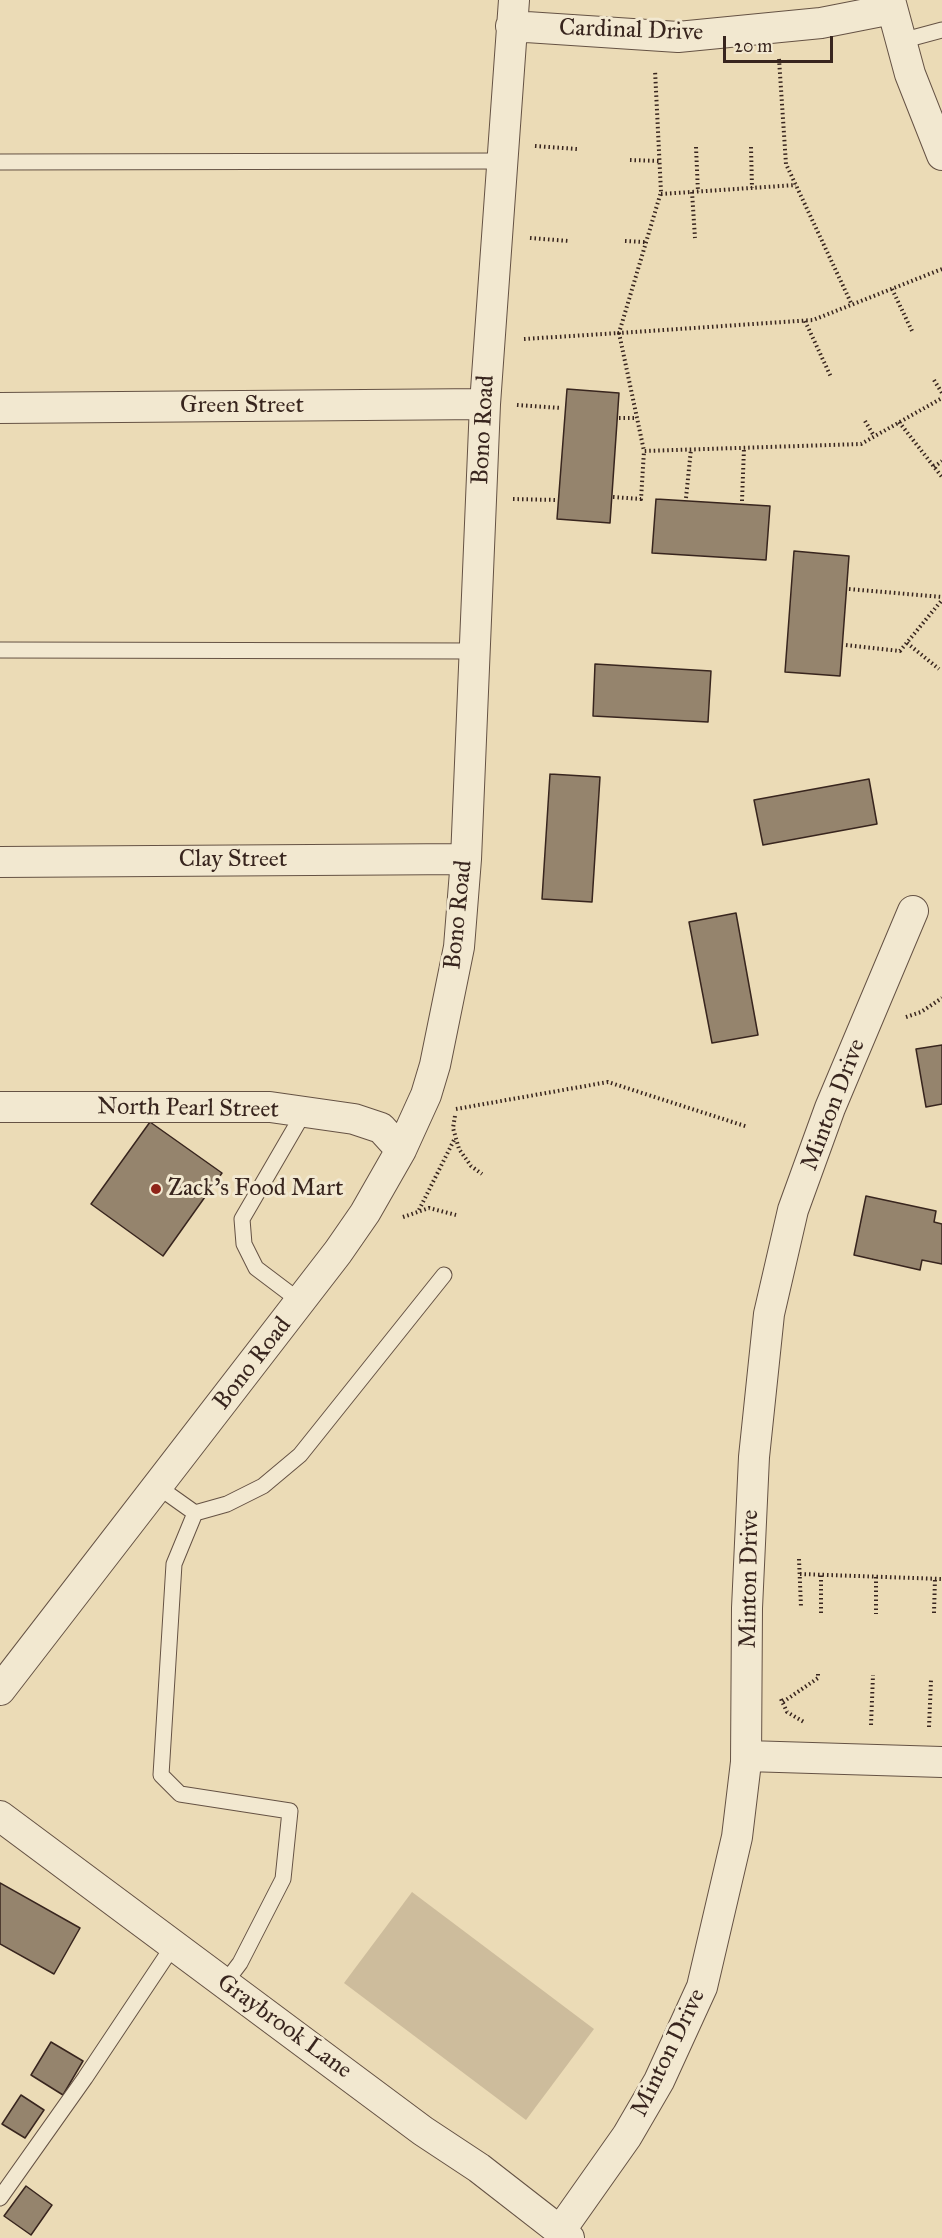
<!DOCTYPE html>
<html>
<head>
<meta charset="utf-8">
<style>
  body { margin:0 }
  #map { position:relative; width:942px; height:2238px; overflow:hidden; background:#ebdbb6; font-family:"IM FELL Great Primer",serif }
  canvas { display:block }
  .scale { position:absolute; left:723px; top:36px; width:110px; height:27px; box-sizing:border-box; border:3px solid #38251e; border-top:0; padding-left:8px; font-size:18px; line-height:21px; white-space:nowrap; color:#38251e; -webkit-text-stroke:4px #f2e8d0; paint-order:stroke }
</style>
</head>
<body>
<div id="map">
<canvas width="942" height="2238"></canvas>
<div class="scale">20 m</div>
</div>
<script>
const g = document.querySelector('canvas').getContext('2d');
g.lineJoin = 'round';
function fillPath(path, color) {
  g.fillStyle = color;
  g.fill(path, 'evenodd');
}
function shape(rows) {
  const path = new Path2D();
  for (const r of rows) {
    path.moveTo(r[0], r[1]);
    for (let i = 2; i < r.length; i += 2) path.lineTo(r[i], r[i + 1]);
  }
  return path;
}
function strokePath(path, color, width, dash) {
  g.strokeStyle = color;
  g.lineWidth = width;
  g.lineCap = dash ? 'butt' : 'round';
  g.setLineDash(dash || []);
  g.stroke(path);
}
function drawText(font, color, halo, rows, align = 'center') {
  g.font = font + ' "IM FELL Great Primer",serif';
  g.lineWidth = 6;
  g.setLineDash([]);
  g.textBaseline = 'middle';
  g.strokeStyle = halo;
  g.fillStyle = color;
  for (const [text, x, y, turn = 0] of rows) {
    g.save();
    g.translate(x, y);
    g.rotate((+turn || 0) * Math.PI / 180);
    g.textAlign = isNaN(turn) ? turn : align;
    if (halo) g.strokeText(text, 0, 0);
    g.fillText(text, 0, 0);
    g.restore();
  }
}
const green = shape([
  [412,1892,594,2029,526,2120,344,1983]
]);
const building = shape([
  [567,389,619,393,610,523,557,519,567,389],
  [656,499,770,506,766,560,652,553,656,499],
  [794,551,849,556,840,676,785,672,794,551],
  [595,664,711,671,708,722,593,716,595,664],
  [550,774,600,777,592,902,542,899,550,774],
  [869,779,877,824,763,845,754,800,869,779],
  [736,913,758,1035,712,1043,689,922,736,913],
  [942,1045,942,1104,926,1107,916,1049,942,1045],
  [150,1122,222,1173,163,1256,91,1204,150,1122],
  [866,1196,936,1211,934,1222,942,1224,942,1264,922,1260,920,1270,854,1255,866,1196],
  [0,1883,80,1928,54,1974,0,1944,0,1883],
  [51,2042,83,2061,63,2095,31,2075,51,2042],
  [21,2095,44,2110,25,2138,2,2124,21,2095],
  [26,2186,52,2205,31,2235,4,2216,26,2186]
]);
const path = shape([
  [779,59,786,164,852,305],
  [535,146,577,149],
  [696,147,698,192],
  [751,147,752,188],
  [630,160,659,161],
  [692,192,695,238],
  [661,194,796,185],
  [530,238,569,241],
  [625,241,645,242],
  [942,269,813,320,619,333,644,451,861,444,942,398],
  [892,289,912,331],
  [805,321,831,377],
  [524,339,619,333,661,192,655,70],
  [934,380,942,393],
  [517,405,561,408],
  [619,418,637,418],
  [865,421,874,436],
  [899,422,942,477],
  [934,467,942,461],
  [613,497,641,499,644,451],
  [686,498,691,449],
  [513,499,556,500],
  [742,501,744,448],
  [849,589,942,597],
  [907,643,939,669],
  [846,645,900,651,942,600],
  [906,1017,921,1012,942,998],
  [456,1109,608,1082,748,1127],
  [455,1116,453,1128,459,1149,471,1166,482,1174],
  [419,1210,455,1138],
  [403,1217,429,1208,456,1215],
  [799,1559,801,1607],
  [800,1574,942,1579],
  [876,1577,876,1614],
  [821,1613,821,1575],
  [934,1613,935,1578],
  [781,1699,787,1712,804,1722],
  [783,1702,818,1678,818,1671],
  [871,1725,873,1675],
  [929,1727,931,1680]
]);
const service = shape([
  [901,41,942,30],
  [0,162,502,161],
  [0,650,475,651],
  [301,1302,256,1268,244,1244,242,1219,303,1114],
  [157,1486,195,1513,174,1564,161,1775,180,1794,290,1811,283,1879,240,1963,224,1984],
  [195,1513,227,1504,263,1486,300,1455,444,1275],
  [0,2198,85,2078,173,1946]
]);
const minor = shape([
  [890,0,910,74,942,155],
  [511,26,678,37,821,23,892,9],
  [0,408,485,404],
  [0,862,466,859],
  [0,1107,270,1107,354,1119,381,1128,401,1150],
  [0,1690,338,1252,365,1213,401,1150,426,1095,435,1065,459,947,466,859,485,404,514,0],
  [747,1756,942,1762],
  [0,1816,423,2131,479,2168,569,2238],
  [560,2231,627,2136,659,2081,702,1987,737,1837,746,1762,747,1608,754,1457,769,1314,793,1210,830,1108,913,911]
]);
const markers = [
  [156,1189,6,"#8f2418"]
];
const streetNames = [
  ["Cardinal Drive",631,31,2],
  ["Green Street",242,406],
  ["Bono Road",484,430,-87],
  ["Clay Street",233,860],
  ["Bono Road",459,915,-84],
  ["Minton Drive",834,1105,-69],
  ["North Pearl Street",188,1109,1],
  ["Bono Road",253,1364,-52],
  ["Minton Drive",750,1579,-89],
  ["Graybrook Lane",284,2027,36],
  ["Minton Drive",669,2053,-64]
];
const poiNames = [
  ["Zack's Food Mart",168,1189]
];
fillPath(green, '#cdbc9c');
fillPath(building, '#95846d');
strokePath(building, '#38251e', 1.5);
strokePath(service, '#655244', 17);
strokePath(minor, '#655244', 32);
strokePath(path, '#38251e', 4, [1.5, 3]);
strokePath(service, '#f2e8d0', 15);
strokePath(minor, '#f2e8d0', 30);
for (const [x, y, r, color] of markers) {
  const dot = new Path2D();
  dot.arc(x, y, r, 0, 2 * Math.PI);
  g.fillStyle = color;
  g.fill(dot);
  strokePath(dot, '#f2e8d0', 2);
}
drawText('24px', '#38251e', '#f2e8d0', streetNames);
drawText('24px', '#38251e', '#f2e8d0', poiNames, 'left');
</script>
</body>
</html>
